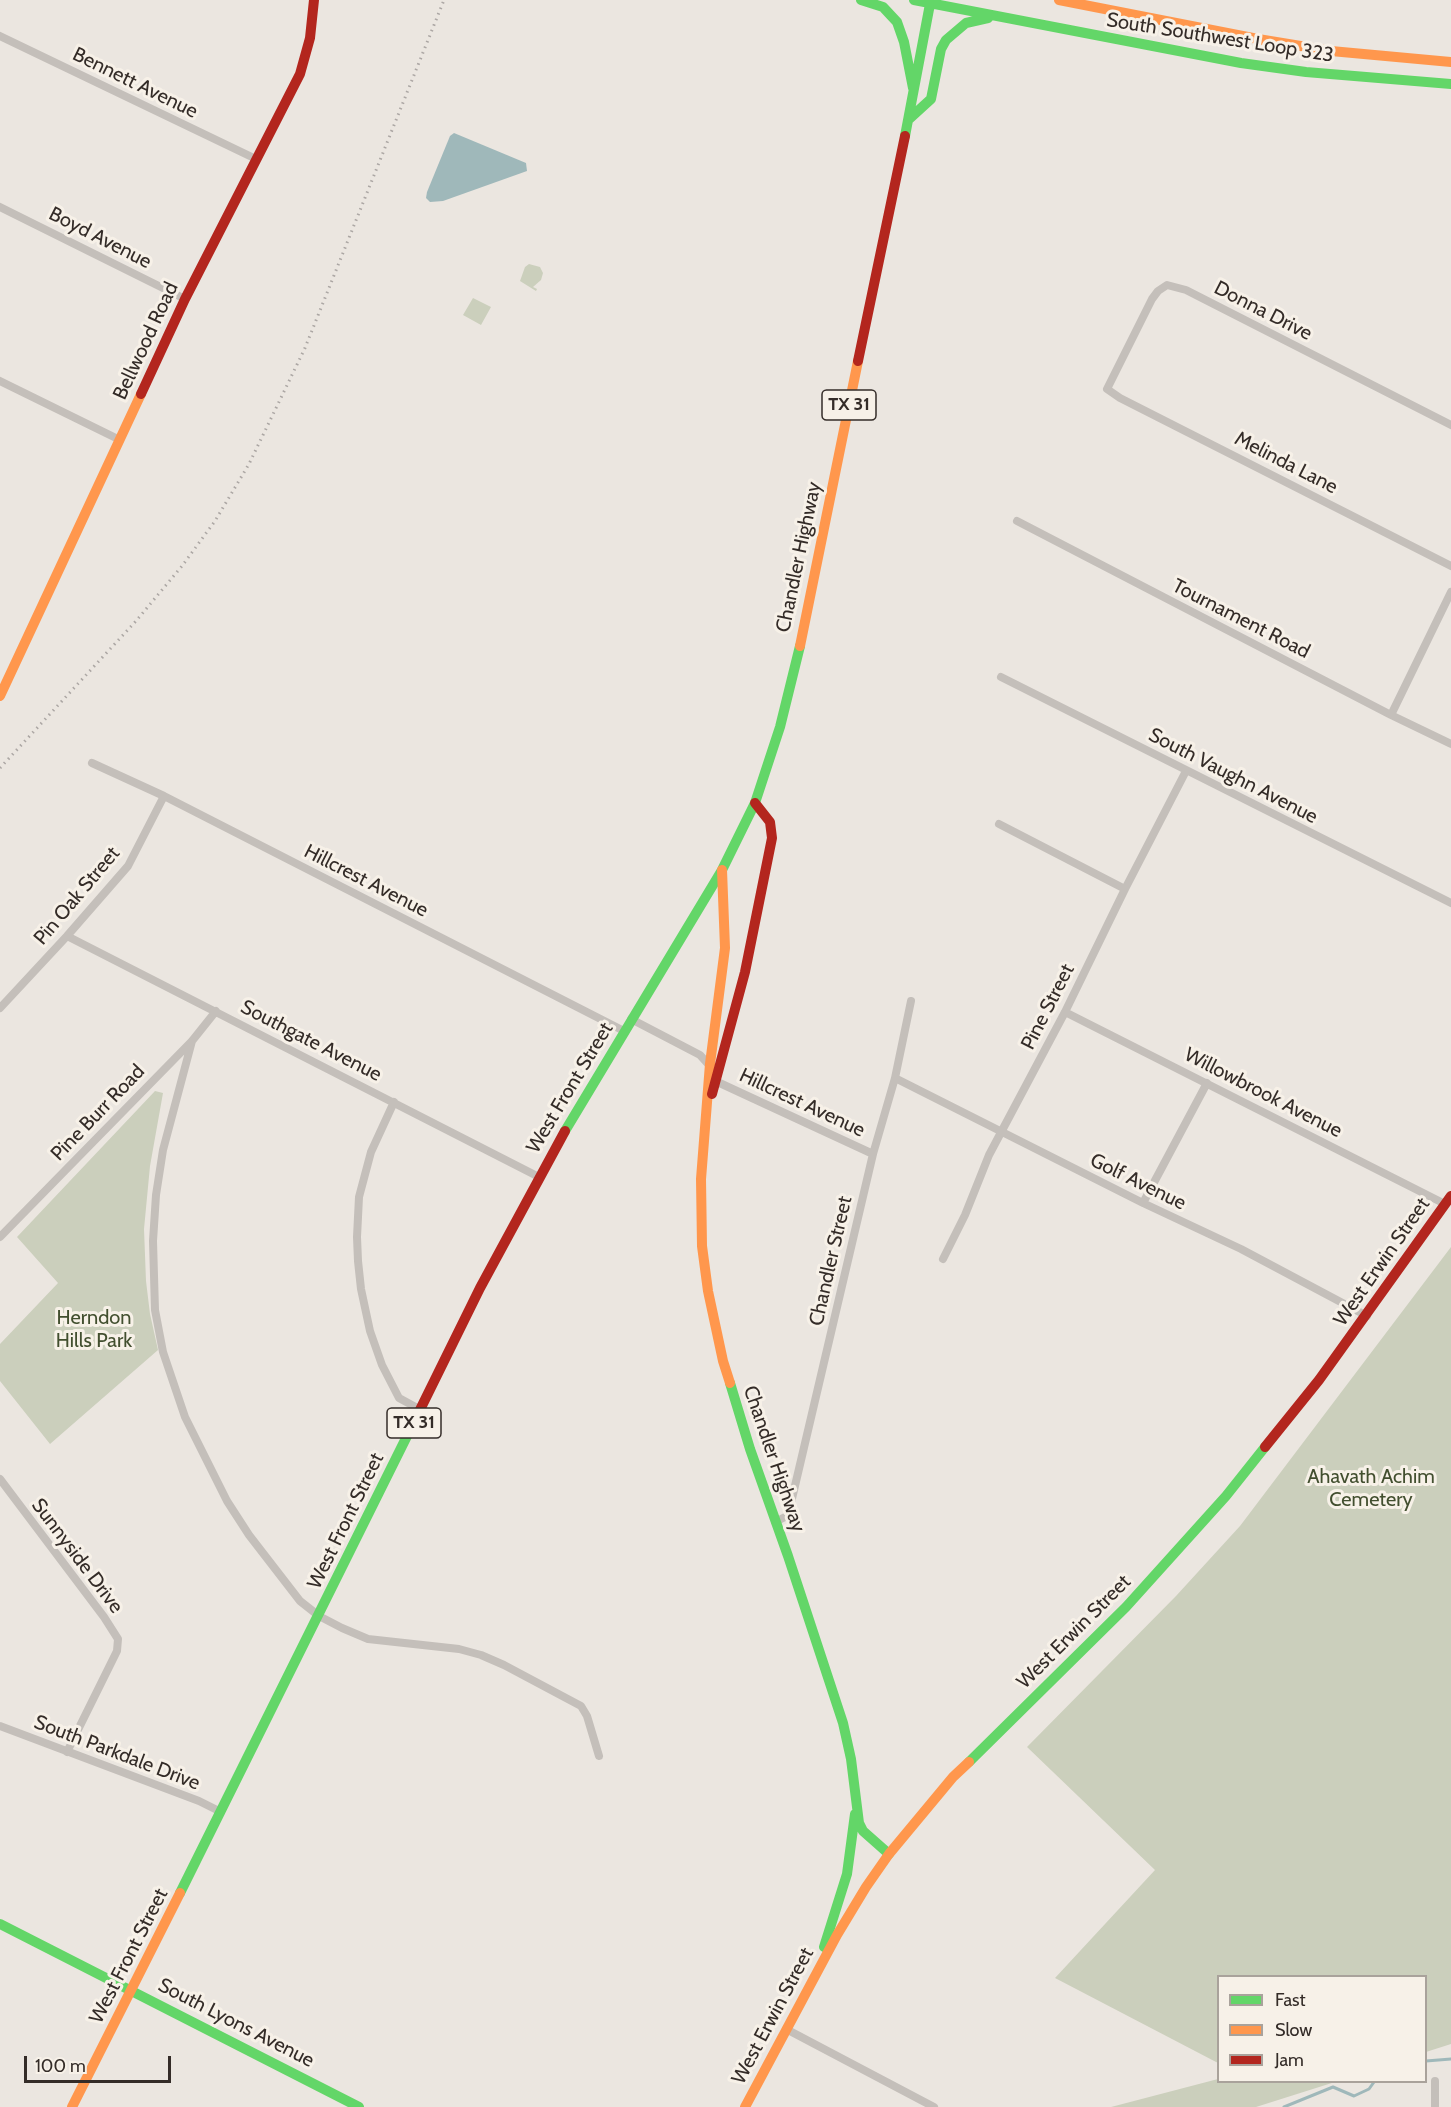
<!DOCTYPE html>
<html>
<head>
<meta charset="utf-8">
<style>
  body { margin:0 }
  #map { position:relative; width:1451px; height:2107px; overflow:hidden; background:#ebe6e0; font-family:Cabin,sans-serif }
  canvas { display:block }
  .legend { position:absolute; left:1217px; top:1975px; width:210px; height:108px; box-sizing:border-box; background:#f7f1e8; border:2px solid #a9a29b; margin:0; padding:8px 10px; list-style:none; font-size:18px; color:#342c28 }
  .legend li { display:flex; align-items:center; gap:12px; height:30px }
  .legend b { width:30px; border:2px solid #a9a29b }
  .scale { position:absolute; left:24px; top:2056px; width:147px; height:27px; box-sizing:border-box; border:3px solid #342c28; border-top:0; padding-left:8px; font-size:18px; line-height:21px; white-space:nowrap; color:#342c28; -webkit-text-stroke:4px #f7f1e8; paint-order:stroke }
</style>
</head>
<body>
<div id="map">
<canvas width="1451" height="2107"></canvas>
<ul class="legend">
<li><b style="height:8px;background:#63d668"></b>Fast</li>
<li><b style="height:8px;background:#ff974d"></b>Slow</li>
<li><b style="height:8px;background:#b3261e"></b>Jam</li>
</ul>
<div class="scale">100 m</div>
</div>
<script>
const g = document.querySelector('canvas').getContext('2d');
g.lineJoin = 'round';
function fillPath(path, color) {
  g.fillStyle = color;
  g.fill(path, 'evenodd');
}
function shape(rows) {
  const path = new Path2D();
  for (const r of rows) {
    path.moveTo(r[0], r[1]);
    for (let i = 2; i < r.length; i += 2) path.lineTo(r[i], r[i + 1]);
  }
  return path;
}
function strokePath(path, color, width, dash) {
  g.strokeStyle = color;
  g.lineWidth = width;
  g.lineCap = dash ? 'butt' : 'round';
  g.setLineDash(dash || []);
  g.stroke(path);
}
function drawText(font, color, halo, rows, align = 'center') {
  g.font = font + ' Cabin,sans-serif';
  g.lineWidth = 6;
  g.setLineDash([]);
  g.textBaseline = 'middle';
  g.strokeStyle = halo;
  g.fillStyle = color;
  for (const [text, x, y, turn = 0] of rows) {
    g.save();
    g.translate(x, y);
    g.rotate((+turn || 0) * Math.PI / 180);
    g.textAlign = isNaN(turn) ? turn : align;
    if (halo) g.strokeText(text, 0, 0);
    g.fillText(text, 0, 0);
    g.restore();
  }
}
const green = shape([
  [529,264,540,267,543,273,541,280,533,287,537,289,536,291,520,281,525,267],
  [473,298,491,307,481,325,463,315],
  [155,1091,163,1093,150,1166,144,1229,146,1281,150,1314,158,1350,50,1444,0,1381,0,1344,58,1283,17,1237],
  [1451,1247,1451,2044,1426,2052,1426,1976,1218,1976,1218,2063,1055,1978,1155,1870,1027,1747,1176,1596,1240,1526],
  [1218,2079,1218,2082,1335,2082,1256,2107,1111,2107]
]);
const water = shape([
  [454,133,526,163,527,171,443,201,430,202,426,198,427,192,450,136]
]);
const stream = shape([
  [1426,2061,1451,2059],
  [1284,2107,1333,2087,1354,2096,1369,2089,1374,2082]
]);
const street = shape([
  [0,36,256,159],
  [0,207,185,299],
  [0,381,120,440],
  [1451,425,1186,290,1167,285,1158,291,1152,299,1107,389,1120,398,1451,566],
  [1017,521,1391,715,1451,744],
  [1001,677,1451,903],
  [1391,715,1451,592],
  [92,763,164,796,624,1031],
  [999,824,1125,889],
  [67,936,539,1177],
  [0,1008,67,936,128,866,164,796],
  [1065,1012,1445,1204],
  [631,1019,700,1055,710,1066],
  [192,1041,163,1150,156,1195,153,1241,155,1310,163,1352,185,1417,227,1501,249,1535,300,1601,319,1616,342,1628,368,1639,459,1649,481,1655,504,1665,581,1706,587,1716,599,1756],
  [895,1078,1143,1203,1241,1249,1367,1316],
  [711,1079,873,1154],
  [394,1102,371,1152,359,1197,357,1237,358,1261,361,1289,370,1331,382,1365,399,1398,421,1410],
  [1143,1203,1207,1083],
  [0,1237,192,1041,216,1011],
  [943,1259,965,1215,989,1155,1065,1012,1125,889,1186,771],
  [0,1479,104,1617,118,1639,117,1651,67,1752],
  [775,1522,787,1516,790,1507,873,1154,895,1078,911,1001],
  [0,1726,199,1801,221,1812],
  [786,2029,934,2107],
  [1435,2081,1435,2107]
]);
const fast = shape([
  [861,0,883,7,897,22,904,42,913,88],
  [914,0,1241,63,1306,72,1451,84],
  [908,120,931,99,941,49,946,40,966,23,988,18],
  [905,136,930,4],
  [565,1131,722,870,755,803,780,727,800,646],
  [730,1383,750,1449,788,1556,843,1723,851,1759,859,1823,863,1831,889,1854],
  [969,1762,1126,1607,1226,1496,1265,1447],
  [180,1893,412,1426],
  [0,1924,359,2107],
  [824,1947,847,1874,855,1814]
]);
const slow = shape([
  [1059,0,1258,39,1331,51,1451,62],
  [800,646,858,361],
  [0,696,141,394],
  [722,870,725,948,710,1064,701,1179,702,1246,708,1291,723,1361,730,1383],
  [72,2107,180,1893],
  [745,2107,837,1935,866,1887,889,1854,953,1777,969,1762]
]);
const jam = shape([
  [858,361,905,136],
  [141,394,185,299,300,74,310,38,314,0],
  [712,1094,745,972,772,838,770,822,755,803],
  [412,1426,480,1288,565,1131],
  [1265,1447,1319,1380,1451,1196]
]);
const rail = shape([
  [0,768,136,621,182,566,215,521,249,464,305,348,444,0]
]);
const shields = [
  [849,405,54],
  [414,1423,54]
];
const shieldNames = [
  ["TX 31",849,405],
  ["TX 31",414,1423]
];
const streetNames = [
  ["South Southwest Loop 323",1220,38,9],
  ["Bennett Avenue",135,83,26],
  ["Boyd Avenue",100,238,27],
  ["Donna Drive",1263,311,27],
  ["Bellwood Road",146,341,-65],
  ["Melinda Lane",1286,463,27],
  ["Chandler Highway",799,557,-78],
  ["Tournament Road",1241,619,27],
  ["South Vaughn Avenue",1233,776,27],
  ["Hillcrest Avenue",366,881,27],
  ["Pin Oak Street",77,896,-50],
  ["Pine Street",1048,1007,-63],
  ["Southgate Avenue",311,1041,27],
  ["West Front Street",570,1088,-59],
  ["Willowbrook Avenue",1263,1093,27],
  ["Hillcrest Avenue",802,1103,25],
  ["Pine Burr Road",98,1113,-46],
  ["Golf Avenue",1138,1182,26],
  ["Chandler Street",831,1261,-77],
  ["West Erwin Street",1382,1262,-55],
  ["Chandler Highway",774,1459,71],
  ["West Front Street",346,1521,-64],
  ["Sunnyside Drive",77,1556,53],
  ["West Erwin Street",1074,1632,-45],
  ["South Parkdale Drive",117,1753,21],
  ["West Front Street",129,1956,-63],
  ["West Erwin Street",773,2016,-62],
  ["South Lyons Avenue",236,2023,27]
];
const parkNames = [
  ["Herndon",94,1318],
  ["Hills Park",94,1341],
  ["Ahavath Achim",1371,1477],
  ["Cemetery",1371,1500]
];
fillPath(green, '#cbcfbc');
fillPath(water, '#9fb8ba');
strokePath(stream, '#9fb8ba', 3);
strokePath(street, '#c4bfba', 8);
strokePath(fast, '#63d668', 10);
strokePath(slow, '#ff974d', 10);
strokePath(jam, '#b3261e', 10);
strokePath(rail, '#aca7a4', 3, [1.5, 4.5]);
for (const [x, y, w] of shields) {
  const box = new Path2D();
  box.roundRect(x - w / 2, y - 15, w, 30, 4.5);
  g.fillStyle = '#f7f1e8';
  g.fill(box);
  strokePath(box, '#342c28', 1.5);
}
drawText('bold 18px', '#342c28', null, shieldNames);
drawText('20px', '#342c28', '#f7f1e8', streetNames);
drawText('20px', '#424f2f', '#f7f1e8', parkNames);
</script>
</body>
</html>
